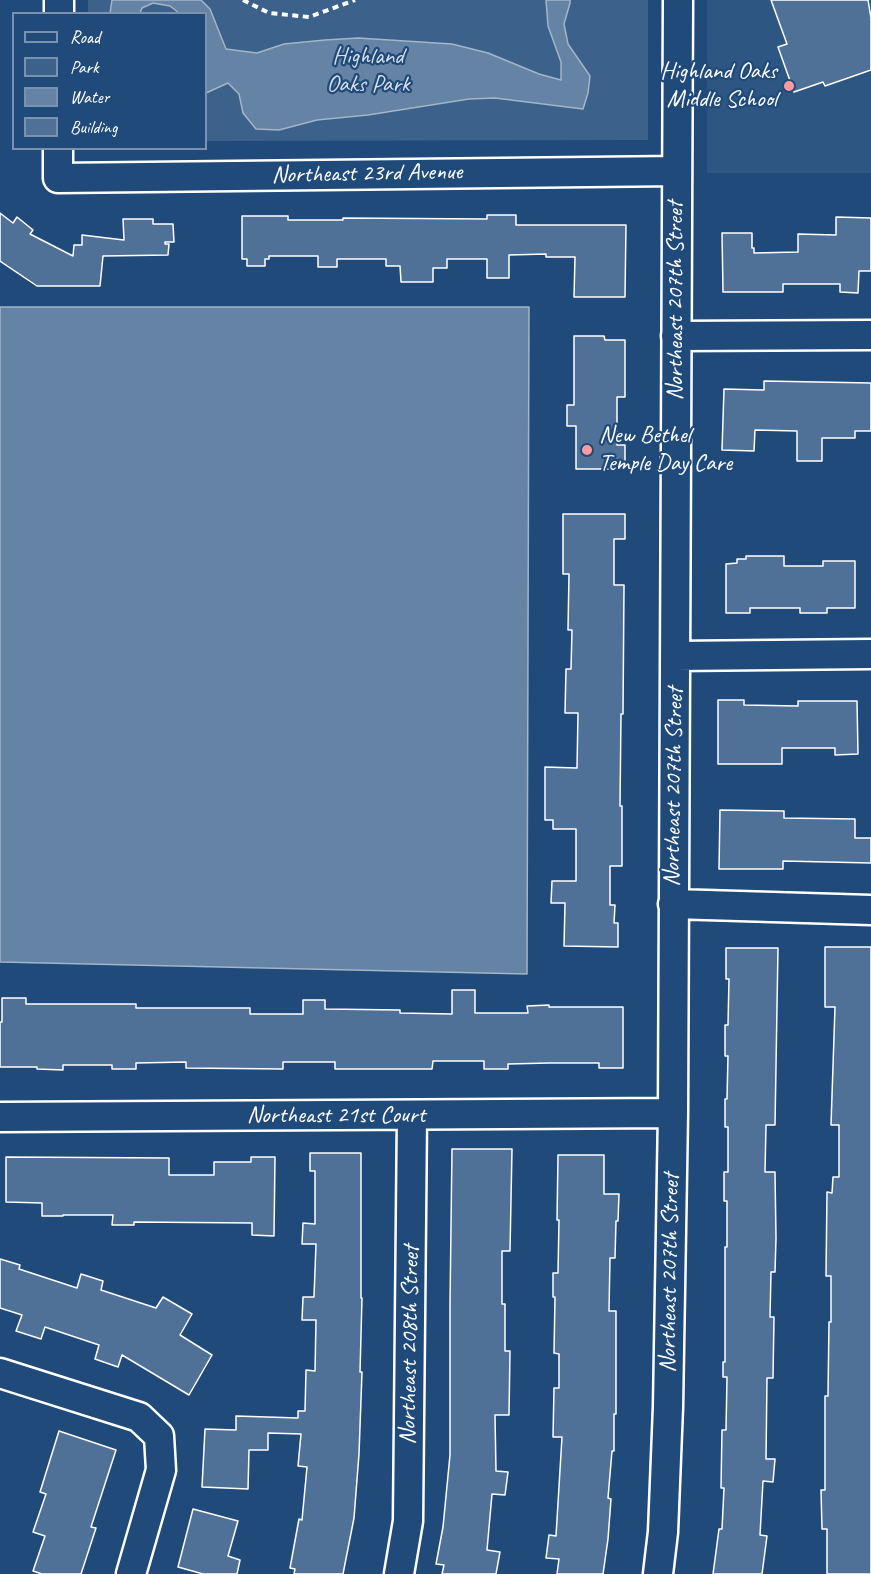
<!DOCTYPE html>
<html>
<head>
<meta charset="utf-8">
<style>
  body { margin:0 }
  #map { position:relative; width:871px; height:1574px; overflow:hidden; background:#1f4a7a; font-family:Caveat,sans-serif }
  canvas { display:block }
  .legend { position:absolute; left:12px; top:12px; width:195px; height:138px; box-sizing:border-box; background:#1f4a7a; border:2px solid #7992af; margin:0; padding:8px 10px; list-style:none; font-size:18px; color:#fff }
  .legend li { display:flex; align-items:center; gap:12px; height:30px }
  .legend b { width:30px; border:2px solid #7992af }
</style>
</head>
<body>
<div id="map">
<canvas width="871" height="1574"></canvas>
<ul class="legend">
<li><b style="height:8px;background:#1f4a7a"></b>Road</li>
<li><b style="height:16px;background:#3c618b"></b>Park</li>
<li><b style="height:16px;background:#6583a4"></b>Water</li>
<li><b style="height:16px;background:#507197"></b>Building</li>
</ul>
</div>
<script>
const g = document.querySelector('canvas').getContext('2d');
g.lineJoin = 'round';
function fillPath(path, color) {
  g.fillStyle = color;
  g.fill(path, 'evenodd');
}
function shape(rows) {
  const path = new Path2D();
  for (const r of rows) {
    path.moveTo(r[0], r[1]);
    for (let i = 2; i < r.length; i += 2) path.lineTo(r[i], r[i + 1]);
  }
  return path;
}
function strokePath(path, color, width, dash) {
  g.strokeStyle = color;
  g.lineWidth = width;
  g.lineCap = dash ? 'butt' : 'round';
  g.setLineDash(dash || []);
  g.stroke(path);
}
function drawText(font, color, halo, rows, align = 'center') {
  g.font = font + ' Caveat,sans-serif';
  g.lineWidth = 4.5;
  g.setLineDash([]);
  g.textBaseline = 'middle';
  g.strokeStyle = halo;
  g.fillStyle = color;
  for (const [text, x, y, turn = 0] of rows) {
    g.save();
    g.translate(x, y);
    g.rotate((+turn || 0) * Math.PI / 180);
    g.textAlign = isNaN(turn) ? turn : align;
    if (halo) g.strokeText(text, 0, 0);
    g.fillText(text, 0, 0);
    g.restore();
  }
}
const built = shape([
  [707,0,871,0,871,173,707,173]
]);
const green = shape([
  [88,0,648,0,648,140,206,141,206,14,88,14]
]);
const water = shape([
  [112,0,201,0,210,9,226,49,257,53,284,44,325,40,358,38,452,44,488,53,539,74,561,80,561,62,548,26,546,0,570,0,570,3,564,24,568,44,590,76,588,93,583,109,495,98,469,99,368,115,317,120,279,130,256,129,243,113,239,94,228,83,206,93,206,14,179,13,170,6,153,3,142,8,140,13,110,13,112,0],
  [0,307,529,307,527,974,0,962,0,307]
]);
const building = shape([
  [771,0,868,0,871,18,871,70,825,86,823,82,794,92,778,47,787,44,771,0],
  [0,213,13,223,17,217,33,230,30,234,73,256,74,245,82,245,82,235,124,240,123,219,153,219,153,224,173,224,174,242,165,242,165,244,169,244,168,255,103,256,100,286,37,286,0,261,0,213],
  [487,215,516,215,516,225,626,225,625,297,574,297,575,257,546,257,546,254,509,255,509,278,487,278,487,259,447,259,447,268,433,268,433,282,401,282,400,266,386,266,386,259,337,259,337,267,318,267,318,256,269,256,269,259,265,259,265,266,247,266,247,259,242,259,242,216,288,216,288,220,343,220,343,218,487,219,487,215],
  [836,217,871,218,871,271,859,271,858,293,840,292,840,284,783,284,783,292,723,292,722,233,752,233,752,248,754,248,754,253,798,252,798,234,836,235,836,217],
  [574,336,604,336,605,340,625,340,625,397,617,397,617,445,625,445,625,469,576,469,576,426,567,426,567,405,574,405,574,336],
  [764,381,871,383,871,431,855,431,855,438,822,438,822,461,797,461,797,431,755,430,754,451,722,450,724,389,764,390,764,381],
  [563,514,625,514,625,539,614,539,614,585,624,585,623,714,621,714,620,806,622,806,622,866,610,866,610,905,615,905,614,923,618,923,618,947,564,946,565,903,551,903,552,881,576,881,576,829,553,829,553,820,545,820,545,767,577,768,578,713,565,713,566,669,571,669,572,630,568,630,569,574,563,574,563,514],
  [746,556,784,556,784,566,823,566,823,561,855,561,855,608,827,608,827,613,800,613,800,608,750,608,750,613,726,613,726,564,737,563,737,559,746,559,746,556],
  [718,700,744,700,744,705,798,706,798,701,857,701,858,754,835,755,835,748,782,748,782,764,718,764,718,700],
  [720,810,784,811,784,818,855,819,855,838,871,838,871,863,783,861,783,869,719,869,720,810],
  [825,947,871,947,871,1574,827,1574,827,1529,822,1529,821,1490,825,1490,825,1396,828,1396,829,1322,831,1322,831,1276,826,1276,827,1192,832,1193,833,1177,839,1177,839,1125,831,1125,835,1007,825,1007,825,947],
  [726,948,778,948,775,1125,766,1125,765,1172,775,1172,776,1238,775,1272,771,1272,770,1317,774,1317,773,1378,767,1378,766,1459,775,1459,773,1482,763,1481,760,1535,767,1536,762,1574,713,1574,719,1529,722,1529,724,1488,721,1488,722,1430,726,1430,727,1377,723,1377,723,1362,725,1362,725,1247,727,1247,727,1201,724,1201,724,1172,728,1172,728,1127,725,1127,725,1099,727,1099,728,1056,725,1056,725,1025,728,1025,729,979,726,979,726,948],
  [452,990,475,990,475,1013,528,1013,527,1006,549,1005,549,1007,623,1007,623,1068,599,1068,599,1063,549,1063,508,1064,508,1069,484,1069,484,1061,433,1061,432,1069,335,1069,335,1062,283,1062,283,1069,186,1068,186,1062,136,1063,136,1069,112,1069,112,1065,63,1065,63,1070,37,1069,37,1067,0,1067,0,1022,2,1022,2,998,26,998,26,1004,136,1004,136,1008,250,1008,250,1014,303,1014,303,1000,325,1000,325,1009,400,1010,400,1013,452,1014,452,990],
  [452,1149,512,1149,510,1251,502,1251,502,1304,505,1304,505,1351,510,1351,509,1415,495,1415,496,1471,508,1472,505,1495,492,1494,487,1550,500,1552,496,1574,442,1574,444,1565,436,1564,443,1527,450,1455,450,1304,452,1149],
  [310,1153,361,1153,361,1298,362,1298,360,1372,362,1372,359,1454,354,1518,343,1574,294,1574,295,1569,290,1568,299,1519,302,1520,307,1467,298,1466,301,1434,268,1433,268,1450,249,1450,248,1489,202,1487,205,1429,236,1430,236,1416,298,1418,298,1411,305,1411,306,1370,315,1371,316,1320,302,1320,303,1297,314,1297,316,1244,302,1244,303,1223,315,1224,315,1171,310,1171,310,1153],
  [558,1155,604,1155,604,1194,619,1194,618,1221,616,1221,615,1258,610,1258,609,1311,616,1311,616,1414,614,1414,614,1451,612,1451,608,1498,611,1499,608,1539,603,1574,557,1574,559,1559,546,1558,549,1535,556,1536,562,1437,553,1437,554,1388,559,1388,559,1354,554,1353,555,1297,553,1297,553,1273,558,1273,559,1220,557,1220,558,1155],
  [6,1157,169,1158,169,1175,214,1175,214,1162,251,1162,251,1157,275,1157,274,1236,252,1235,252,1223,134,1222,134,1225,112,1225,113,1215,63,1215,63,1216,42,1216,42,1203,6,1202,6,1157],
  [0,1259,20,1265,19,1269,77,1288,81,1274,103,1281,101,1290,156,1308,163,1297,192,1314,180,1335,212,1355,189,1395,122,1355,118,1367,95,1359,99,1345,45,1327,41,1339,16,1331,22,1315,0,1308,0,1259],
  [59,1431,116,1450,91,1527,96,1528,81,1574,42,1574,33,1571,45,1536,33,1532,46,1494,40,1492,59,1431],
  [193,1509,238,1521,228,1556,240,1560,237,1574,203,1574,178,1567,193,1509]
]);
const path = shape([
  [243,0,269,13,309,17,355,0]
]);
const minor = shape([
  [59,14,59,0],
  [58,148,58,178,677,171],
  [676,336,871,335],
  [676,656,871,654],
  [673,904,871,910],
  [0,1117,673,1113],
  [0,1373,139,1417,159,1436,161,1470,131,1574],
  [399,1574,408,1521,412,1115],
  [658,1574,663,1532,668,1407,673,1113,678,0]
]);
const markers = [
  [789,86,6,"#ff9aa2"],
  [587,450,6,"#ff9aa2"]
];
const parkNames = [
  ["Highland",368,57],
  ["Oaks Park",368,85]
];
const poiNames = [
  ["Highland Oaks",777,72],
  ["Middle School",777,100],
  ["New Bethel",599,436,"left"],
  ["Temple Day Care",599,464,"left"]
];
const streetNames = [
  ["Northeast 23rd Avenue",367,174,-1],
  ["Northeast 207th Street",676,301,-90],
  ["Northeast 207th Street",674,787,-89],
  ["Northeast 21st Court",336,1116],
  ["Northeast 207th Street",670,1273,-89],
  ["Northeast 208th Street",410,1345,-89]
];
fillPath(built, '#2e5683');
fillPath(green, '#3c618b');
fillPath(water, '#6583a4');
strokePath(water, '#a3b5c8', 1.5);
fillPath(building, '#507197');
strokePath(building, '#fff', 1.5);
strokePath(minor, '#fff', 33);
strokePath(path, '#fff', 4, [6, 4.5]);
strokePath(minor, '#1f4a7a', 28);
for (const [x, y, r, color] of markers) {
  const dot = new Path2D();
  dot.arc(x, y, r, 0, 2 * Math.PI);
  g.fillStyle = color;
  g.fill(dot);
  strokePath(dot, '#1f4a7a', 2);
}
drawText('24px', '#d8dfe8', '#1f4a7a', parkNames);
drawText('24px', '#fff', '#1f4a7a', poiNames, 'right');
drawText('24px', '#fff', '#1f4a7a', streetNames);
</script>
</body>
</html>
